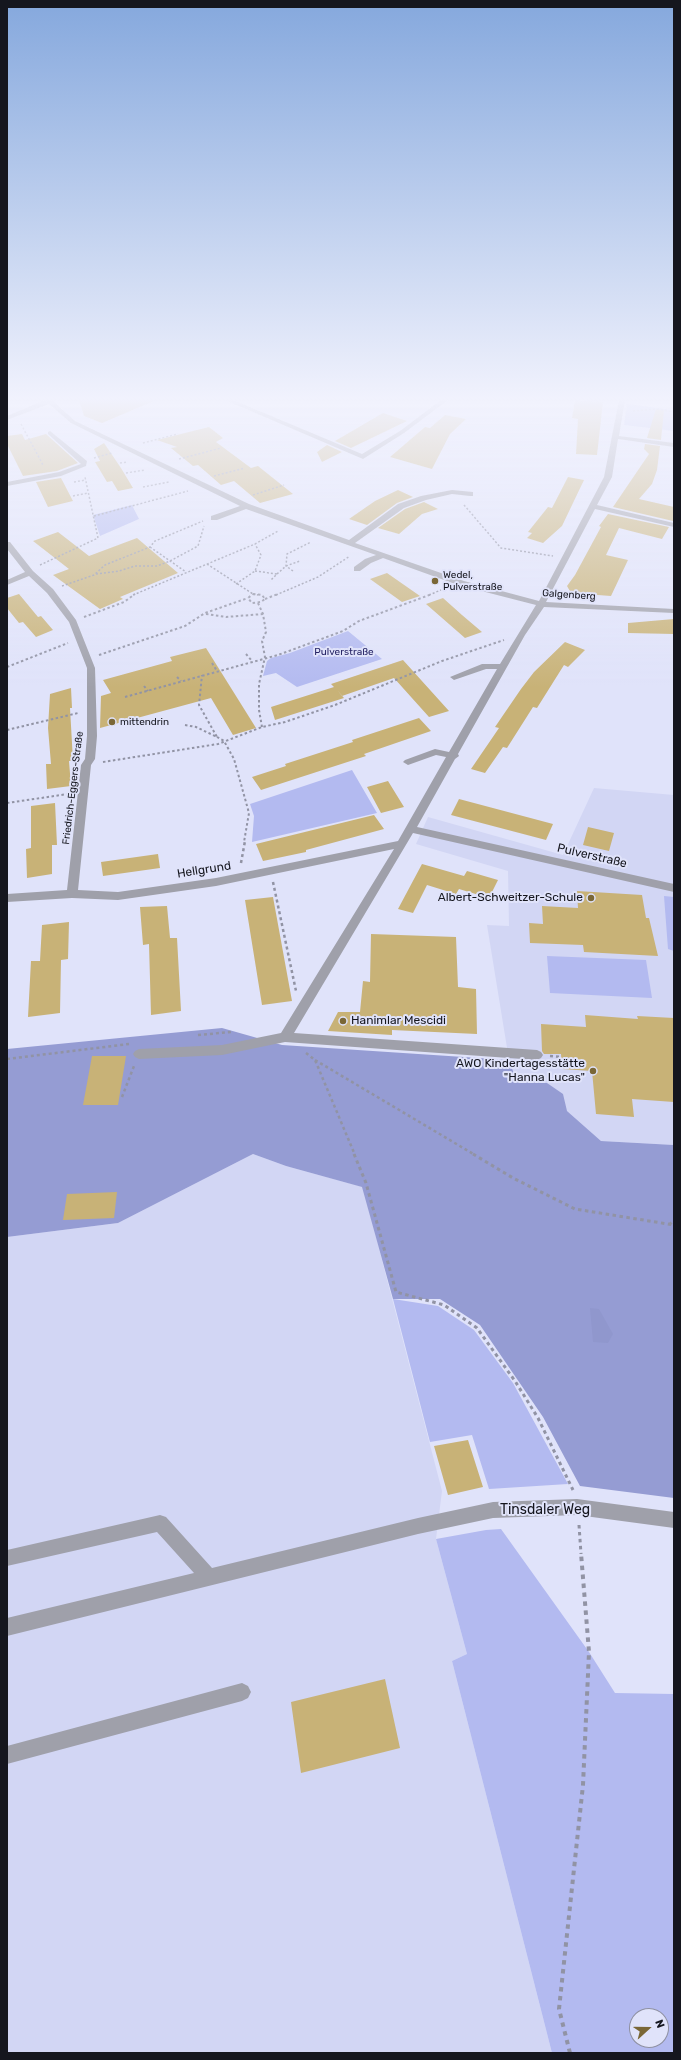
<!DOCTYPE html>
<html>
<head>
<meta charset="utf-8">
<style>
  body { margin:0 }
  #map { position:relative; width:681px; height:2060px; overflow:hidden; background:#e0e3fa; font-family:Rubik,sans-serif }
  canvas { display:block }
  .frame { position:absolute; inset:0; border:8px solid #15161e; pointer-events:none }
  .north { position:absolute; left:629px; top:2008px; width:40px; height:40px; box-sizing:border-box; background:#e0e3fa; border:1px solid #8f91a2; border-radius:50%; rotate:69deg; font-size:11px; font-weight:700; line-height:16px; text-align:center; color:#15161e }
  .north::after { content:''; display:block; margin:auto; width:14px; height:18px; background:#7a6736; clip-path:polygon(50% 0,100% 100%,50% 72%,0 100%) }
</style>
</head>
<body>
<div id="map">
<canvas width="681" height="2060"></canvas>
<div class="frame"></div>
<div class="north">N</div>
</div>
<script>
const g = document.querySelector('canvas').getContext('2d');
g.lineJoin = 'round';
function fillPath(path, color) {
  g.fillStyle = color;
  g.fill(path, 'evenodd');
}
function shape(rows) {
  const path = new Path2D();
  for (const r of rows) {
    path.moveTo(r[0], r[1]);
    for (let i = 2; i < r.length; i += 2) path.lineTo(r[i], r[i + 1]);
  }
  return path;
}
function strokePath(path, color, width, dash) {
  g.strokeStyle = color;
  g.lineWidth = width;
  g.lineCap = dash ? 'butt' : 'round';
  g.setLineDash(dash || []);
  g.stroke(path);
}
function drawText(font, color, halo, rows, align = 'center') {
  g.font = font + ' Rubik,sans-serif';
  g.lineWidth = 4;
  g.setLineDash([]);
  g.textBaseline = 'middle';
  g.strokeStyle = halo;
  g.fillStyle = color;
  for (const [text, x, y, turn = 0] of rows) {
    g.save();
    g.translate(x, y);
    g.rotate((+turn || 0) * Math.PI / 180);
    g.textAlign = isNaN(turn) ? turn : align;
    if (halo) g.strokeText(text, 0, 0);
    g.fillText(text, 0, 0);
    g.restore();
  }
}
const built = shape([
  [594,788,674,795,674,1145,601,1141,567,1111,547,1083,517,1082,509,1060,487,925,509,926,508,871,416,844,428,817,563,855],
  [253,1154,286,1166,363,1187,442,1491,436,1539,467,1654,452,1661,552,2053,7,2053,7,1237,118,1223]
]);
const green = shape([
  [627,404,674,410,674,431,624,425],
  [132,505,139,519,100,536,93,515],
  [348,631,382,659,297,687,276,673,263,676,267,661,271,658,290,653],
  [352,770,377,813,252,842,254,816,250,804],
  [664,896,674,897,674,951,668,949],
  [547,956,646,960,652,998,550,993],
  [393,1299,438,1306,474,1330,513,1383,568,1484,489,1489,472,1435,430,1442],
  [501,1529,589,1652,615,1693,674,1694,674,2053,552,2053,452,1661,467,1654,436,1539,486,1530],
  [637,2016,661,2016,661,2040,637,2040]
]);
const forest = shape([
  [222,1028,282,1045,509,1060,517,1082,547,1083,563,1094,567,1111,601,1141,674,1145,674,1498,580,1486,543,1417,480,1325,440,1299,393,1299,362,1187,286,1166,253,1154,118,1223,7,1237,7,1049]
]);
const water = shape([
  [590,1308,599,1309,613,1334,608,1343,593,1342]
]);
const building = shape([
  [79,400,156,400,102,423,84,416],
  [575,400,603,402,597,455,576,454,578,419,572,418],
  [656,409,664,410,661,440,647,438],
  [383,413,407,421,351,448,335,441],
  [445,415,466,419,450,434,432,469,390,457,425,427,430,428],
  [209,427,223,438,216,442,251,468,258,466,293,494,260,503,234,481,221,485,198,465,193,466,171,448,177,447,157,440],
  [22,434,25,440,46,434,78,463,57,471,23,476,7,444,7,436],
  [104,443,121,468,133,488,118,491,112,481,107,482,95,462,100,461,94,449],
  [645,444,660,446,657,470,652,484,639,499,674,507,673,521,613,507,649,454,644,449],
  [327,445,342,452,322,462,317,452],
  [568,477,584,480,562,526,543,543,527,538,532,533,528,532,548,507,552,508],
  [61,478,73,501,48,507,36,482],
  [398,490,413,497,397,503,367,525,349,519,375,501],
  [424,502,438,509,422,514,399,534,378,528,405,509],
  [608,514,669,527,662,539,619,528,606,555,628,560,611,596,571,593,567,586,575,575,601,527,599,526],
  [58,532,89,556,137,538,178,573,120,597,123,599,100,609,53,575,69,569,33,541],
  [387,573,420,596,402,602,370,579],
  [19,594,38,617,41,616,53,630,36,637,23,622,19,623,7,608,7,598],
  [443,598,462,615,482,632,465,638,426,604],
  [674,619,674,634,628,633,628,623],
  [565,642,585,650,568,667,564,665,537,708,533,707,507,748,503,747,485,773,471,769,499,728,495,727,521,689,534,672],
  [206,648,256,728,233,735,211,698,100,728,101,696,111,693,103,680,172,661,170,657],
  [403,660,449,711,429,717,394,678,342,696,337,690,344,698,275,720,271,707,334,687,331,684],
  [71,688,72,708,70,708,73,761,69,761,71,786,47,789,46,764,51,764,48,728,50,694],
  [419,718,431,731,364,754,366,756,261,790,252,777,286,766,285,764,353,742,352,740],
  [388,781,404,807,381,813,367,787],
  [459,799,553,824,546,840,451,815],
  [55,803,57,845,52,845,52,874,27,878,26,849,31,848,31,806],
  [374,815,384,829,306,850,306,852,263,861,256,844],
  [588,827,614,833,609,851,583,845],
  [158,854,160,868,103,876,101,862],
  [422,864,464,876,467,871,498,880,489,898,459,889,456,894,427,885,413,913,398,909],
  [577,891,642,895,646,918,649,918,658,956,584,952,583,945,530,943,529,923,543,924,542,906,578,908],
  [273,897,292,1001,262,1005,245,900],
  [167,906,170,938,177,938,181,1011,151,1015,149,944,143,945,140,907],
  [69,922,68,959,61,960,60,1013,28,1017,31,961,40,961,42,925],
  [371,934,456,937,458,987,476,989,477,1034,392,1030,392,1035,328,1031,338,1012,360,1012,363,981,370,982],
  [585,1015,638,1019,637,1016,674,1018,674,1102,632,1099,634,1117,596,1114,592,1071,562,1069,561,1054,544,1054,542,1051,541,1024,586,1027],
  [92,1056,126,1056,118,1105,83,1105],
  [117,1192,114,1218,63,1220,67,1194],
  [468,1440,483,1487,448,1495,434,1446],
  [385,1679,400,1748,301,1773,291,1702]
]);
const pathFar4 = shape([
  [633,411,656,409,674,412],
  [21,424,43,465],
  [143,443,178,434],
  [94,458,112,453],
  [179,459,221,448],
  [120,463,128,462],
  [126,473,145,470],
  [214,476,245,468],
  [74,482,86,480],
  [143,487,169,482],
  [253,495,284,485],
  [73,496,88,493],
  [464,505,501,548,553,556],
  [94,516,188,491],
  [150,547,186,572],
  [207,564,253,594],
  [40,565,98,538,85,477],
  [255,571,277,574,270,581],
  [293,571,286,566,287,554,311,542],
  [96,574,119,571,135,566,157,566,170,561,198,546,204,526],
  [277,574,286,566,300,561],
  [236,584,255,571,261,555,255,544],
  [62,586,94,575,105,565,150,547,155,541,203,521],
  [253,594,258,595],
  [133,595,255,544,278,531],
  [276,595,318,577,350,556],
  [429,595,441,590]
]);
const pathFar3 = shape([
  [253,594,262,595,265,599,261,602,252,603,248,598,253,594],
  [265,599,278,594],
  [258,603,263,614,266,632,262,641,265,657,259,684,259,710,262,727],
  [206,614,226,617,263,614],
  [84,617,124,602,135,594],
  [246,654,252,661],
  [99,655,185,626,205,613,248,598],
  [212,663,217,671],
  [7,667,68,643],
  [177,677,181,681],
  [144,686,148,691],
  [125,697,278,655,343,631,359,621,432,594],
  [185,725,196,727,217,737,199,705,202,675],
  [7,730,78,713],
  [217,737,224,741,234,759,249,813,244,842],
  [103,762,218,744,262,727,285,722,335,705,442,661,504,640],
  [7,803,68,794]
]);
const pathFar2 = shape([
  [241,863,245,841],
  [273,882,296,991],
  [198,1035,231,1032],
  [306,1053,315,1060,355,1155],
  [550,1056,561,1057],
  [7,1059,129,1044],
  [315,1060,475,1155],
  [122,1097,134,1066]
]);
const pathFar1 = shape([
  [354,1154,366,1183,396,1292,444,1305,477,1328,515,1381,538,1418,573,1490],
  [473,1154,513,1178,575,1209,674,1225],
  [669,1225,674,1220],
  [579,1525,581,1554]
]);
const path = shape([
  [570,2053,559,2009,583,1785,589,1652,581,1553]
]);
const minor = shape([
  [45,400,57,400,54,402,75,421,249,504,349,540,398,504,421,496,452,490,473,492,473,496,470,496,452,494,426,500,404,508,355,543,464,581,539,601,604,477,619,400,625,400,619,436,674,443,674,447,618,439,612,477,597,505,674,523,674,527,595,509,546,602,674,609,674,613,544,607,525,635,458,754,459,756,455,759,417,827,674,884,674,892,413,833,294,1033,537,1050,541,1052,543,1055,541,1058,537,1060,285,1042,222,1055,139,1059,135,1057,133,1054,135,1051,139,1049,222,1045,281,1033,394,849,216,886,118,900,72,898,7,902,7,894,67,890,81,765,85,759,87,736,87,668,69,622,47,593,29,576,7,585,7,580,25,572,7,549,7,542,10,542,33,571,53,589,76,620,95,668,97,736,95,759,91,765,78,890,118,892,216,878,398,841,446,757,436,755,408,765,403,762,405,760,435,749,449,752,497,669,486,669,454,680,450,677,482,664,500,664,536,605,458,585,383,558,371,563,360,571,354,571,354,567,365,559,376,555,246,509,217,520,211,520,211,516,240,506,71,423,49,404,7,420,7,416,45,400],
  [225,400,233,400,362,454,400,431,441,400,448,400,404,433,363,459,225,400],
  [50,431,87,461,86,466,61,476,7,486,7,482,59,472,81,464,48,434,48,432,50,431],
  [577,1499,674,1512,674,1528,577,1515,493,1518,418,1534,7,1636,7,1618,194,1573,157,1532,7,1566,7,1550,160,1515,166,1517,212,1568,418,1518,493,1502,577,1499],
  [242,1683,248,1686,251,1692,248,1698,242,1701,7,1764,7,1746,242,1683]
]);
const markers = [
  [435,581,4,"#7a6736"],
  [112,722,4,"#7a6736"],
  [591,898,4,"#7a6736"],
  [343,1021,4,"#7a6736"],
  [593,1071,4,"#7a6736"]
];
const farPoinames = [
  ["Wedel,",443,575],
  ["Pulverstraße",443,587],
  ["mittendrin",120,722]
];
const farStreetnames = [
  ["Galgenberg",569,595,4],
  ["Friedrich-Eggers-Straße",73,788,-83]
];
const farParknames = [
  ["Pulverstraße",344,652]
];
const streetNames = [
  ["Pulverstraße",592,856,13],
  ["Hellgrund",204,870,-9]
];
const poiNames = [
  ["Albert-Schweitzer-Schule",583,898],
  ["Hanimlar Mescidi",351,1021,"left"],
  ["AWO Kindertagesstätte",585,1064],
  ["\"Hanna Lucas\"",585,1078]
];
const nearStreetnames = [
  ["Tinsdaler Weg",545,1510]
];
fillPath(built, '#d2d6f4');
fillPath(green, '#b3baf0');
fillPath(forest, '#959cd3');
fillPath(water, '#9097cd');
fillPath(building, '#c8b277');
strokePath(pathFar4, '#9193a4', 1.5, [2, 2]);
strokePath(pathFar3, '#9193a4', 2, [2.5, 2.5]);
strokePath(pathFar2, '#9193a4', 2.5, [3, 3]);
strokePath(pathFar1, '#9193a4', 3, [3.5, 3.5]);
strokePath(path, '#9193a4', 4, [4.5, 4.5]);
fillPath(minor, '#9fa0aa');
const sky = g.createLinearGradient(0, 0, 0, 688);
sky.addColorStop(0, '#85a8dd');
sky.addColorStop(0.58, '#f1f2fd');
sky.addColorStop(1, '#f1f2fd00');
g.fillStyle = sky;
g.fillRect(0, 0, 681, 688);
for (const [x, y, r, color] of markers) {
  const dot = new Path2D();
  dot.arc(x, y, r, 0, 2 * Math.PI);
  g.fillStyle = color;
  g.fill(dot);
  strokePath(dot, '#e0e3fa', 1.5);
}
drawText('10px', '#15161e', '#e0e3fa', farPoinames, 'left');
drawText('10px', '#15161e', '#e0e3fa', farStreetnames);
drawText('10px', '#252364', '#e0e3fa', farParknames);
drawText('12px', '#15161e', '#e0e3fa', streetNames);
drawText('12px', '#15161e', '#e0e3fa', poiNames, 'right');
drawText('14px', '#15161e', '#e0e3fa', nearStreetnames);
</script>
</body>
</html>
